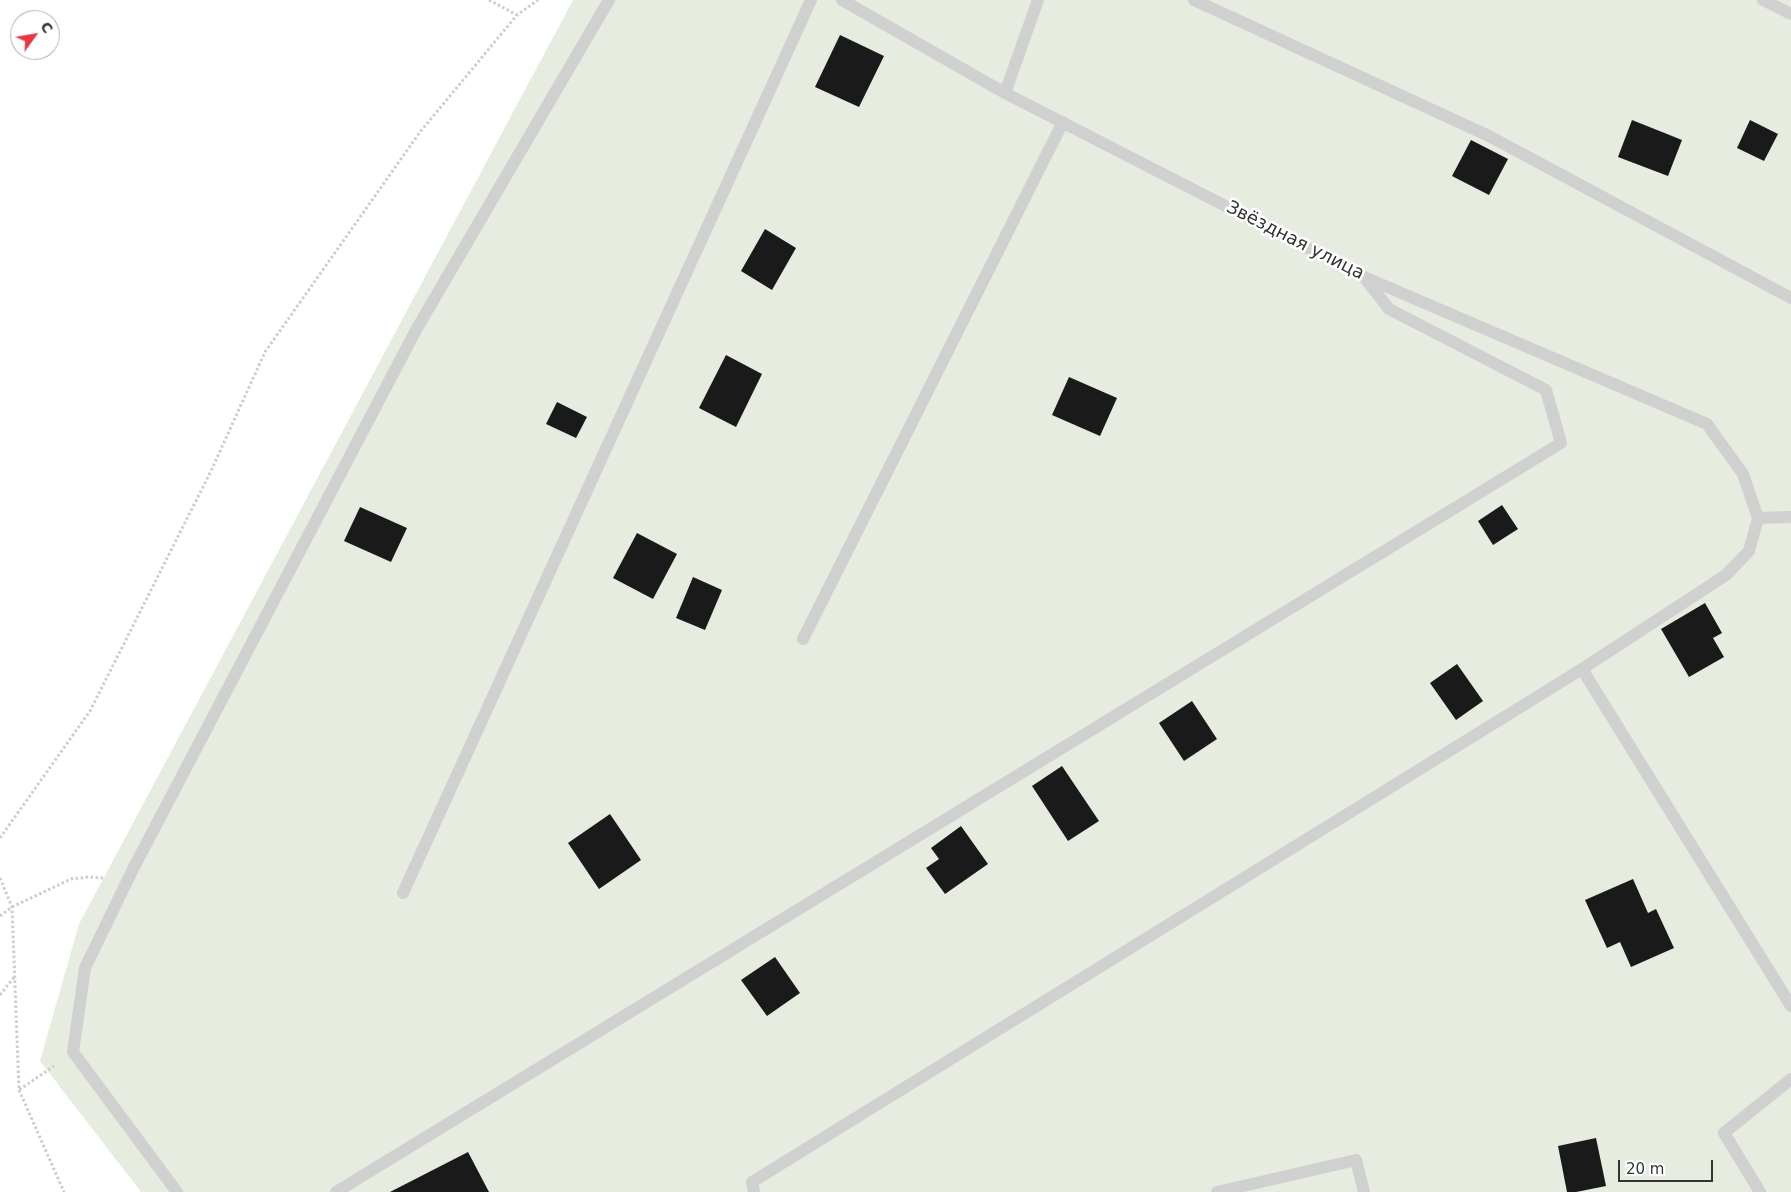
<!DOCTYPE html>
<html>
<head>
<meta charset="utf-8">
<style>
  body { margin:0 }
  #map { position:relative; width:1791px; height:1192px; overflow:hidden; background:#fff; font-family:"DejaVu Sans",sans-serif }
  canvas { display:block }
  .north { position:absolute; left:10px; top:10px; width:50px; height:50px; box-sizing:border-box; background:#fff; border:1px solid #adadad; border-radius:50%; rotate:58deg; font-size:14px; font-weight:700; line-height:20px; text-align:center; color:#333 }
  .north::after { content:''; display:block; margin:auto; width:18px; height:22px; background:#e63946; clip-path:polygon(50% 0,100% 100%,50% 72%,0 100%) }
  .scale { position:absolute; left:1618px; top:1160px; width:95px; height:22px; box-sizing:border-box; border:2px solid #333; border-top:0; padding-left:6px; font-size:15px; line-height:18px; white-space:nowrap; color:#333; -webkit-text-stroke:4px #fff; paint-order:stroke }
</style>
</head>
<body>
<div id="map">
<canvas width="1791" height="1192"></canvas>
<div class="north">С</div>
<div class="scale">20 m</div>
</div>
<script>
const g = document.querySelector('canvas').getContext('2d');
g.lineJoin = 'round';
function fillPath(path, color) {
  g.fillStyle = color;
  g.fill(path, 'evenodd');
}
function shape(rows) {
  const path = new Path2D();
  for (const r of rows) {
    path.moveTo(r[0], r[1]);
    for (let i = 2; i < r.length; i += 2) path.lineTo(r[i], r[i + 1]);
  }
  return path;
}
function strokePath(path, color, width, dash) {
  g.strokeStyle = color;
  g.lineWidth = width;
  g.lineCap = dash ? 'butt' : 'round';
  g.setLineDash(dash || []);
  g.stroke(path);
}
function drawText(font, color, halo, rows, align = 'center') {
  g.font = font + ' "DejaVu Sans",sans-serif';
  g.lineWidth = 5;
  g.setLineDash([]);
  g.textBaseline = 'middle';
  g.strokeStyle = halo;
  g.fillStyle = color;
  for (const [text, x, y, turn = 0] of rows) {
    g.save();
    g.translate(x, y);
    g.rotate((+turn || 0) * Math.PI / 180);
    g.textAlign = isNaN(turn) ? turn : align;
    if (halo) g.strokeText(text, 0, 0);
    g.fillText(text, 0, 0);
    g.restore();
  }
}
const green = shape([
  [573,0,1791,0,1791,1192,141,1192,40,1061,79,924]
]);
const building = shape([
  [840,35,884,56,859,107,815,87],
  [1632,120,1682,140,1668,176,1618,157],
  [1750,120,1778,134,1764,161,1737,148],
  [1471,140,1508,159,1489,195,1452,176],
  [765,229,796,248,772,290,741,271],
  [726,355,762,374,736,427,699,408],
  [1069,377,1117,398,1100,436,1052,415],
  [557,402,587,417,576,438,546,424],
  [1502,505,1518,529,1493,545,1478,521],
  [360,507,407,528,391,562,344,541],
  [637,533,677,554,653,599,613,578],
  [693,577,722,590,705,630,676,618],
  [1705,603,1722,633,1713,638,1724,657,1689,677,1661,629],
  [1457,664,1483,701,1456,720,1430,683],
  [1192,701,1217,739,1184,761,1159,723],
  [1062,766,1099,821,1068,841,1032,786],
  [610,814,641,860,599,889,568,843],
  [961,826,988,864,945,894,926,868,939,859,931,848],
  [1633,879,1648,913,1656,909,1674,948,1631,967,1620,942,1607,948,1585,900],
  [775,957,800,993,767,1016,741,980],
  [1596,1138,1606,1186,1576,1192,1567,1192,1558,1146],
  [468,1152,489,1192,390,1192]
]);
const path = shape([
  [489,0,517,15],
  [0,838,90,711,211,471,265,352,420,132,517,15,538,0],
  [0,878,12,907,19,1090,54,1066],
  [0,916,12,907,71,879,89,877,103,878],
  [0,995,15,976],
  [19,1090,64,1192]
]);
const service = shape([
  [842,0,1005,93,1364,277,1707,424,1743,474,1758,518,1749,551,1726,575,1582,669,1791,1006],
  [1194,0,1489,136,1791,298],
  [1763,0,1791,14],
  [1005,93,1038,0],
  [1758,518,1791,517],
  [803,639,1063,122],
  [403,893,811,0],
  [177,1192,73,1052,85,968,133,869,416,330,609,0],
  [336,1192,1561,443,1546,390,1389,309,1364,277],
  [754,1192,752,1182,1582,669],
  [1217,1192,1356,1160,1364,1192],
  [1760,1192,1724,1133,1791,1079]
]);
const streetNames = [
  ["Звёздная улица",1295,241,27]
];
fillPath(green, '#e6ecdf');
fillPath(building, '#1a1a1a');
strokePath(path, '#cdcdcd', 3, [2.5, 2.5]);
strokePath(service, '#d0d0d0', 12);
drawText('18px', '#333', '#fff', streetNames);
</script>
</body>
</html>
